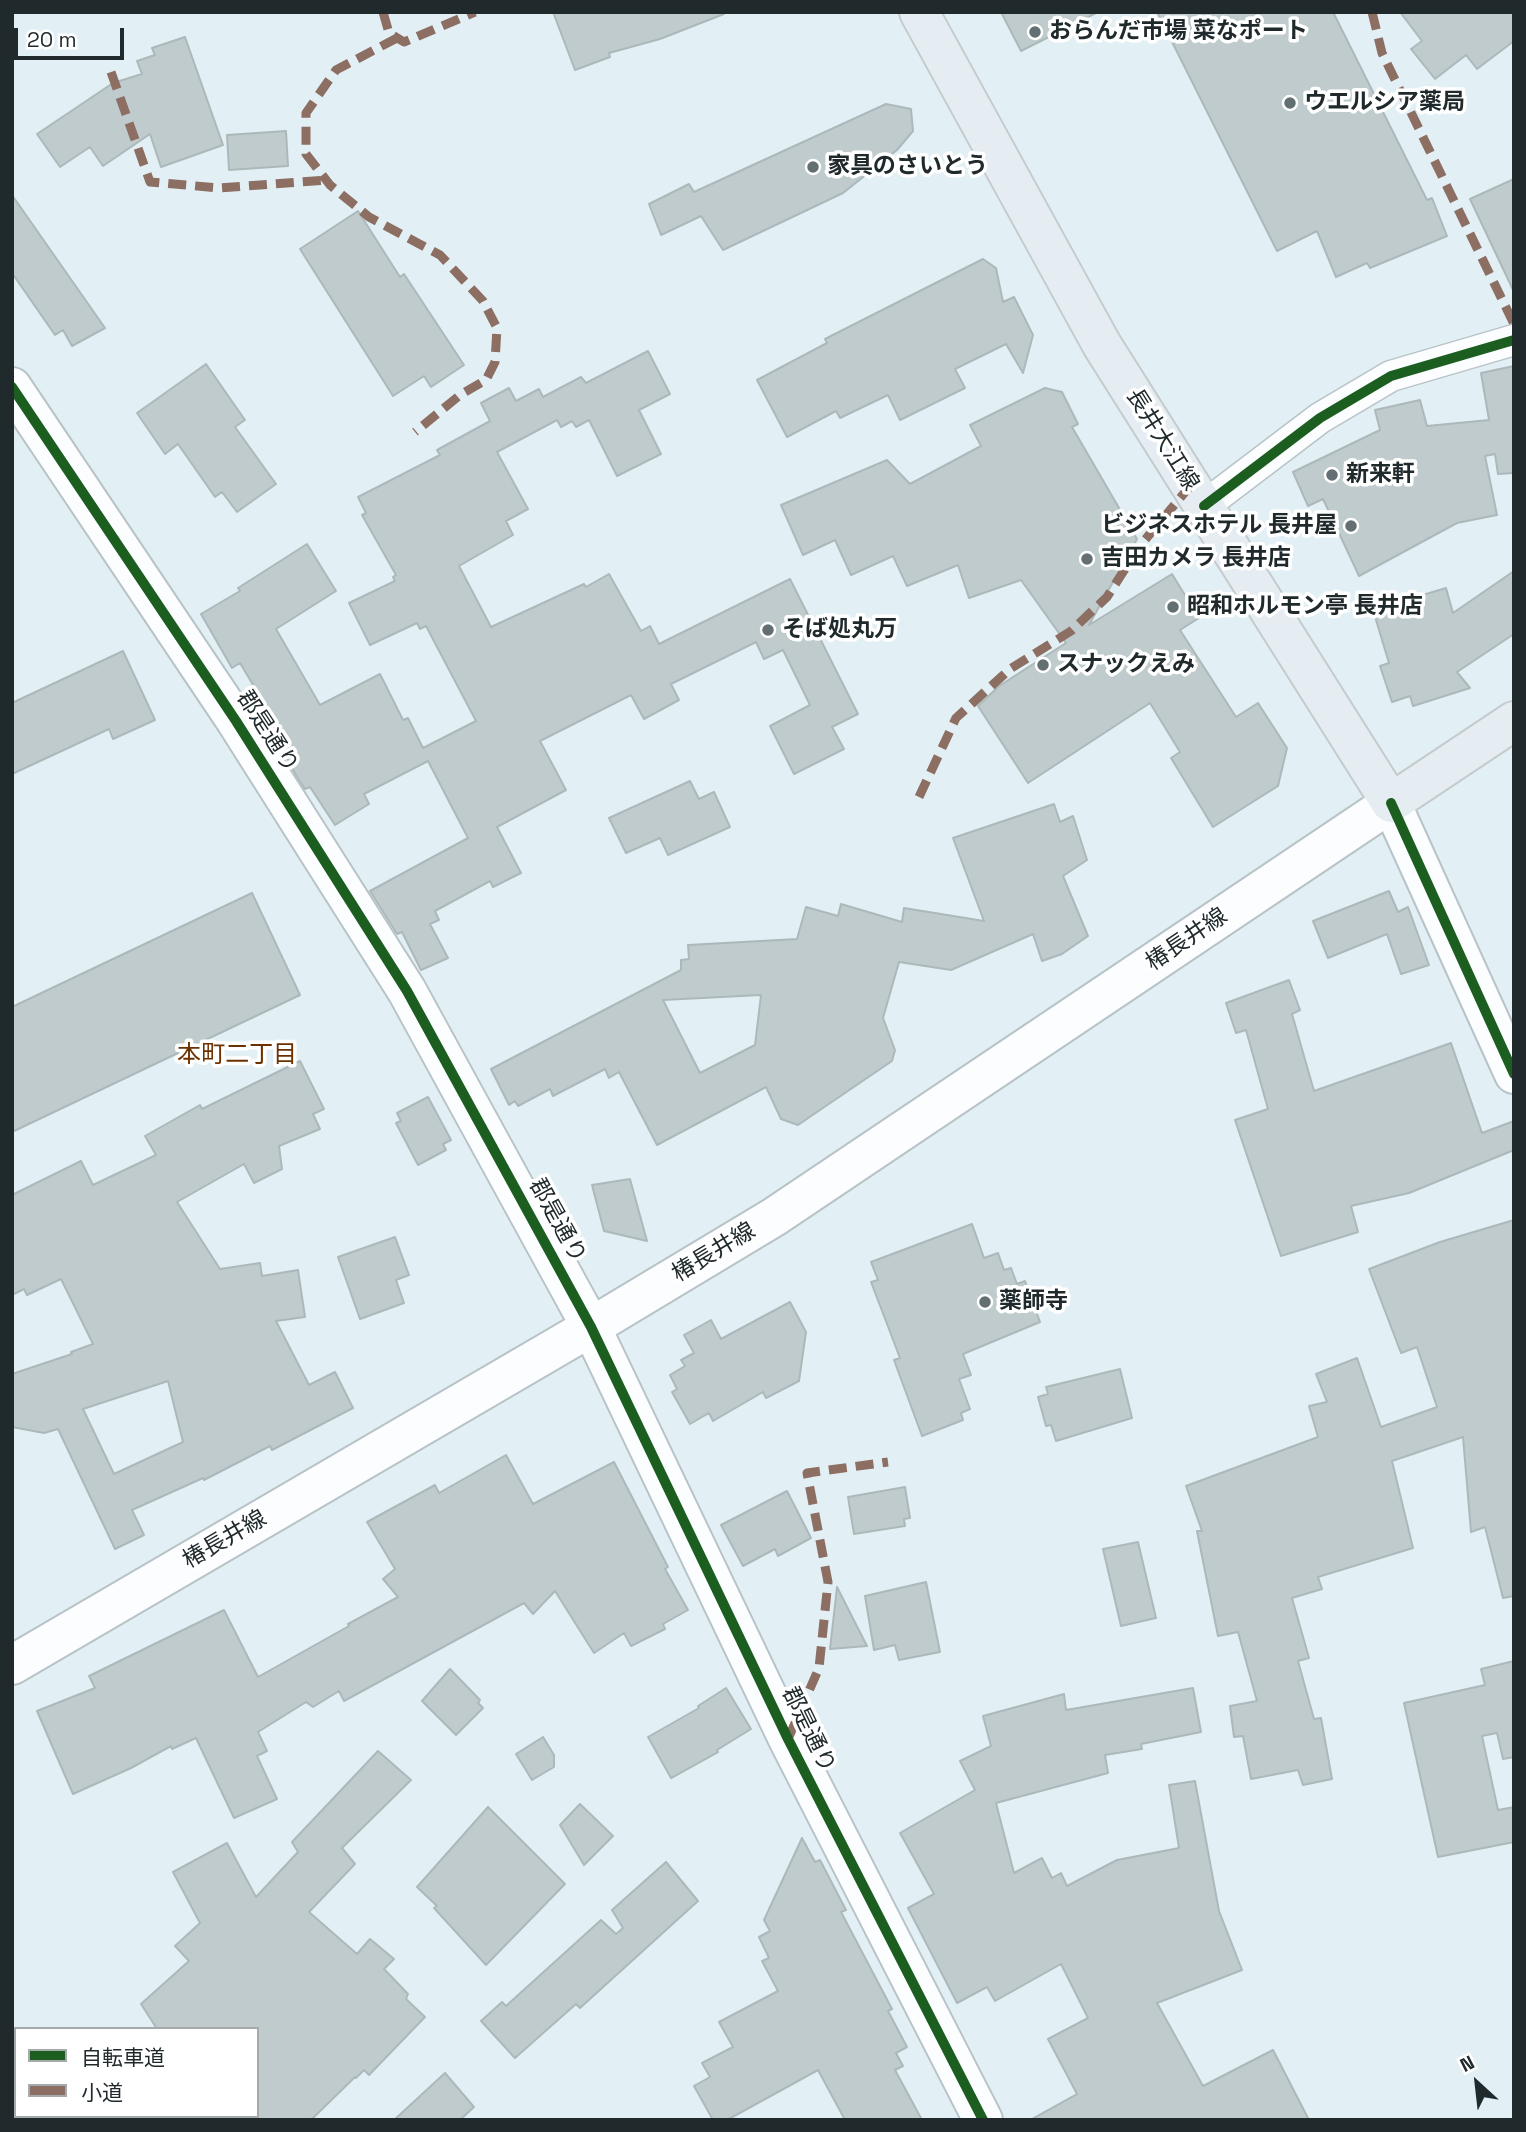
<!DOCTYPE html>
<html>
<head>
<meta charset="utf-8">
<style>
  body { margin:0 }
  #map { position:relative; width:1526px; height:2132px; overflow:hidden; background:#e2f0f5; font-family:"Space Grotesk","Noto Sans JP",sans-serif }
  canvas { display:block }
  .frame { position:absolute; inset:0; border:14px solid #202a2d; pointer-events:none }
  .legend { position:absolute; left:14px; top:2027px; width:245px; height:91px; box-sizing:border-box; background:#fff; border:2px solid #a6aaab; margin:0; padding:9px 12px; list-style:none; font-size:21px; color:#202a2d }
  .legend li { display:flex; align-items:center; gap:14px; height:35px }
  .legend b { width:35px; border:2px solid #a6aaab }
  .north { position:absolute; left:1442px; top:2048px; width:70px; height:70px; -webkit-text-stroke:5px #fff; paint-order:stroke; rotate:333deg; font-size:19px; font-weight:700; line-height:28px; text-align:center; color:#202a2d }
  .north::after { content:''; display:block; margin:auto; width:24px; height:32px; background:#202a2d; clip-path:polygon(50% 0,100% 100%,50% 72%,0 100%) }
  .scale { position:absolute; left:14px; top:28px; width:110px; height:32px; box-sizing:border-box; border:4px solid #202a2d; border-top:0; padding-left:9px; font-size:21px; line-height:24px; white-space:nowrap; color:#202a2d; -webkit-text-stroke:5px #fff; paint-order:stroke }
</style>
</head>
<body>
<div id="map">
<canvas width="1526" height="2132"></canvas>
<div class="frame"></div>
<ul class="legend">
<li><b style="height:9px;background:#1b5e20"></b>自転車道</li>
<li><b style="height:9px;background:#8d6e63"></b>小道</li>
</ul>
<div class="north">N</div>
<div class="scale">20 m</div>
</div>
<script>
const g = document.querySelector('canvas').getContext('2d');
g.lineJoin = 'round';
function fillPath(path, color) {
  g.fillStyle = color;
  g.fill(path, 'evenodd');
}
function shape(rows) {
  const path = new Path2D();
  for (const r of rows) {
    path.moveTo(r[0], r[1]);
    for (let i = 2; i < r.length; i += 2) path.lineTo(r[i], r[i + 1]);
  }
  return path;
}
function strokePath(path, color, width, dash) {
  g.strokeStyle = color;
  g.lineWidth = width;
  g.lineCap = dash ? 'butt' : 'round';
  g.setLineDash(dash || []);
  g.stroke(path);
}
function drawText(font, color, halo, rows, align = 'center') {
  g.font = font + ' "Space Grotesk","Noto Sans JP",sans-serif';
  g.lineWidth = 7;
  g.setLineDash([]);
  g.textBaseline = 'middle';
  g.strokeStyle = halo;
  g.fillStyle = color;
  for (const [text, x, y, turn = 0] of rows) {
    g.save();
    g.translate(x, y);
    g.rotate((+turn || 0) * Math.PI / 180);
    g.textAlign = isNaN(turn) ? turn : align;
    if (halo) g.strokeText(text, 0, 0);
    g.fillText(text, 0, 0);
    g.restore();
  }
}
const building = shape([
  [553,12,724,12,724,14,660,39,609,53,610,57,575,70,553,12],
  [1001,12,1098,12,1021,51,1001,12],
  [1157,12,1333,12,1427,200,1432,198,1447,236,1370,268,1367,263,1336,277,1317,231,1277,251,1157,12],
  [1400,12,1514,12,1514,41,1477,69,1466,55,1435,79,1411,49,1422,41,1400,12],
  [185,37,223,145,161,167,150,134,103,166,90,147,60,167,37,134,113,83,142,74,137,61,155,55,152,48,185,37],
  [886,104,911,109,913,131,897,150,843,193,723,250,701,216,661,235,649,204,689,184,694,192,886,104],
  [286,131,288,166,229,170,227,135,286,131],
  [1514,179,1514,292,1470,199,1514,179],
  [12,195,105,328,72,346,63,330,55,335,12,273,12,195],
  [358,211,400,277,404,274,464,365,431,387,424,376,393,396,300,249,358,211],
  [983,259,996,268,1003,302,1014,297,1033,335,1023,373,1006,344,955,369,965,388,900,420,888,395,840,418,836,411,787,437,757,380,827,343,825,339,983,259],
  [648,351,670,394,639,410,661,454,617,476,589,420,576,427,572,421,561,427,557,420,497,452,528,509,506,521,513,535,459,566,491,627,584,584,586,587,609,574,641,631,650,626,659,644,790,579,858,714,832,727,844,749,794,774,770,726,810,705,783,650,764,659,756,642,671,684,679,700,644,719,631,695,540,741,566,790,497,827,521,873,493,887,490,881,435,911,439,920,430,924,448,958,421,970,402,932,397,934,370,891,468,838,428,761,364,794,369,804,335,825,310,787,305,789,297,777,271,728,277,725,240,663,232,668,201,614,240,591,238,588,307,544,336,591,276,629,320,705,380,674,403,720,408,718,423,748,476,721,426,626,420,629,417,623,370,645,349,603,395,581,393,577,396,575,362,515,366,513,358,497,440,455,437,450,490,421,481,403,509,388,516,401,539,389,543,397,581,377,586,383,648,351],
  [206,364,245,420,235,427,276,484,237,512,222,492,215,497,178,444,165,454,137,413,206,364],
  [1514,366,1514,473,1498,474,1495,454,1485,456,1497,515,1457,523,1359,576,1323,499,1308,506,1293,472,1380,430,1375,410,1420,400,1427,426,1489,420,1481,373,1514,366],
  [1045,388,1062,392,1078,424,1072,427,1137,539,1089,625,1172,574,1199,618,1180,630,1236,717,1258,703,1287,748,1278,786,1213,827,1171,758,1180,752,1150,703,1028,783,978,706,999,686,1066,643,1021,580,969,598,958,565,907,586,893,556,851,575,835,540,803,555,781,505,887,460,910,484,981,446,970,425,1045,388],
  [1514,571,1514,634,1457,672,1470,688,1413,706,1410,696,1392,702,1380,666,1389,663,1373,610,1446,588,1453,613,1514,571],
  [123,651,155,720,113,739,109,729,12,774,12,703,123,651],
  [690,781,699,799,714,792,730,827,668,855,660,838,626,853,609,818,690,781],
  [1054,804,1060,822,1073,816,1087,860,1063,876,1088,936,1062,954,1042,961,1033,934,951,970,899,962,883,1018,895,1050,892,1061,798,1125,781,1119,766,1087,657,1145,619,1072,609,1078,605,1069,553,1096,550,1089,518,1106,515,1101,509,1105,491,1069,681,970,681,960,689,959,688,945,797,939,806,907,838,916,841,904,902,922,904,908,984,921,953,838,1054,804],
  [761,995,755,1045,700,1073,663,1000,761,995],
  [1389,891,1398,912,1408,907,1429,965,1401,974,1387,934,1328,958,1313,921,1389,891],
  [252,893,300,995,12,1132,12,1007,252,893],
  [1289,980,1300,1010,1292,1014,1314,1091,1451,1043,1482,1133,1514,1121,1514,1150,1409,1193,1351,1206,1358,1232,1281,1256,1235,1120,1268,1109,1246,1030,1236,1033,1226,1003,1289,980],
  [300,1061,324,1109,313,1114,320,1129,279,1146,282,1169,254,1183,244,1164,177,1202,220,1269,260,1263,262,1276,298,1270,305,1317,276,1321,309,1385,335,1372,353,1408,272,1450,270,1446,204,1480,203,1478,132,1510,144,1535,115,1549,58,1429,44,1433,12,1427,12,1374,72,1354,71,1352,93,1344,61,1279,27,1295,24,1289,12,1295,12,1195,81,1161,93,1185,156,1155,145,1136,200,1105,202,1109,300,1061],
  [168,1381,183,1442,114,1474,83,1409,168,1381],
  [428,1097,451,1140,443,1144,446,1150,418,1165,396,1123,401,1121,397,1113,428,1097],
  [630,1179,647,1241,604,1231,592,1185,630,1179],
  [1514,1220,1514,1596,1503,1598,1485,1527,1471,1532,1463,1437,1392,1461,1413,1548,1318,1577,1322,1589,1292,1598,1309,1658,1298,1661,1314,1719,1321,1718,1332,1779,1303,1785,1298,1770,1251,1779,1243,1736,1234,1737,1230,1706,1257,1701,1238,1632,1218,1636,1197,1531,1202,1531,1186,1486,1318,1437,1309,1406,1327,1402,1316,1374,1357,1358,1381,1427,1437,1407,1417,1347,1401,1353,1369,1269,1440,1242,1514,1220],
  [972,1224,984,1258,998,1253,1004,1270,1011,1268,1017,1284,1025,1281,1040,1322,963,1354,971,1375,959,1379,970,1409,961,1413,963,1420,922,1436,894,1360,900,1358,871,1282,878,1280,871,1262,972,1224],
  [395,1237,409,1275,396,1280,404,1303,360,1319,338,1257,395,1237],
  [790,1302,806,1332,799,1381,766,1398,763,1392,713,1421,709,1413,690,1424,672,1392,677,1389,670,1375,685,1366,681,1360,694,1353,684,1335,711,1320,721,1339,790,1302],
  [1120,1369,1132,1418,1056,1441,1051,1425,1046,1426,1038,1397,1048,1394,1046,1387,1120,1369],
  [506,1455,533,1504,614,1462,668,1567,665,1569,688,1610,663,1624,665,1629,631,1646,624,1633,594,1653,555,1591,533,1614,524,1603,344,1701,339,1691,313,1707,306,1702,258,1732,267,1751,257,1756,277,1799,234,1818,196,1738,172,1749,171,1746,131,1768,73,1794,37,1711,95,1688,89,1676,224,1610,258,1677,349,1626,348,1624,398,1597,383,1579,395,1569,367,1522,435,1485,439,1493,506,1455],
  [905,1487,910,1518,904,1519,905,1526,854,1534,848,1497,905,1487],
  [787,1491,811,1538,778,1556,775,1549,743,1566,721,1525,787,1491],
  [1138,1542,1156,1618,1121,1626,1103,1549,1138,1542],
  [926,1582,940,1652,899,1660,895,1645,874,1650,865,1596,926,1582],
  [837,1587,867,1646,830,1649,837,1587],
  [1514,1661,1514,1757,1503,1759,1497,1733,1482,1736,1498,1810,1514,1807,1514,1842,1438,1857,1404,1703,1485,1685,1481,1669,1514,1661],
  [450,1669,480,1700,478,1703,483,1708,456,1735,422,1701,450,1669],
  [726,1688,751,1729,717,1750,718,1752,671,1778,648,1737,699,1708,698,1706,726,1688],
  [1193,1688,1201,1732,1141,1744,1142,1749,1105,1755,1108,1773,996,1803,1014,1873,1042,1858,1052,1878,1061,1873,1067,1886,1117,1860,1179,1848,1169,1785,1195,1781,1219,1911,1242,1970,1157,2003,1203,2086,1273,2050,1309,2120,1030,2120,1077,2094,1048,2039,1088,2018,1061,1964,995,2001,987,1987,957,2003,908,1908,934,1894,900,1833,975,1790,960,1761,991,1746,983,1716,1064,1694,1066,1710,1193,1688],
  [543,1737,554,1755,554,1767,532,1780,516,1754,543,1737],
  [378,1751,411,1780,342,1848,355,1864,309,1912,357,1954,370,1939,394,1959,384,1969,408,1994,406,1999,425,2017,369,2075,364,2070,356,2078,355,2077,311,2120,257,2120,257,2029,157,2029,141,2004,189,1961,175,1946,200,1923,173,1872,227,1843,256,1897,298,1852,292,1842,378,1751],
  [580,1804,613,1836,584,1865,560,1825,580,1804],
  [488,1807,565,1884,486,1965,434,1908,437,1906,417,1887,488,1807],
  [802,1838,815,1862,820,1860,846,1910,841,1912,892,2009,888,2011,907,2047,896,2053,903,2066,895,2070,922,2120,845,2120,818,2070,727,2120,713,2120,694,2086,710,2077,702,2063,733,2047,719,2022,778,1991,762,1961,769,1958,759,1937,770,1931,764,1920,802,1838],
  [666,1862,698,1901,580,2008,576,2004,515,2058,481,2021,502,2002,506,2006,601,1920,616,1934,623,1928,612,1910,666,1862],
  [445,2073,474,2107,460,2120,394,2120,445,2073]
]);
const street = shape([
  [1204,506,1320,418,1391,376,1514,340]
]);
const secondary = shape([
  [12,387,236,721,407,991,591,1327,788,1739,983,2120],
  [12,1665,591,1327,774,1217,1391,803,1514,1074]
]);
const primary = shape([
  [919,12,1102,345,1391,803,1514,721]
]);
const quiet = shape([
  [383,12,389,33,404,42,475,12],
  [1372,12,1382,53,1514,324],
  [397,38,336,70,306,113,306,154,330,185,369,217,440,255,483,301,497,328,495,362,486,380,460,395,415,432],
  [111,72,150,182,220,188,326,180],
  [919,797,956,718,1010,669,1071,631,1107,597,1139,547,1191,485],
  [788,1739,819,1668,828,1582,807,1473,888,1462]
]);
const cycleway = shape([
  [12,387,236,721,407,991,591,1327,788,1739,983,2120],
  [1204,506,1320,418,1391,376,1514,340],
  [1391,803,1514,1074]
]);
const markers = [
  [1035,32,7,"#646f73"],
  [1290,103,7,"#646f73"],
  [813,167,7,"#646f73"],
  [1332,475,7,"#646f73"],
  [1351,526,7,"#646f73"],
  [1087,559,7,"#646f73"],
  [1173,607,7,"#646f73"],
  [768,630,7,"#646f73"],
  [1043,665,7,"#646f73"],
  [985,1302,7,"#646f73"]
];
const poiNames = [
  ["おらんだ市場 菜なポート",1049,32],
  ["ウエルシア薬局",1304,103],
  ["家具のさいとう",827,167],
  ["新来軒",1346,475],
  ["ビジネスホテル 長井屋",1337,526,"right"],
  ["吉田カメラ 長井店",1101,559],
  ["昭和ホルモン亭 長井店",1187,607],
  ["そば処丸万",782,630],
  ["スナックえみ",1057,665],
  ["薬師寺",999,1302]
];
const streetNames = [
  ["長井大江線",1162,440,58],
  ["郡是通り",267,732,57],
  ["椿長井線",1187,940,-34],
  ["郡是通り",557,1221,61],
  ["椿長井線",714,1253,-31],
  ["椿長井線",225,1540,-30],
  ["郡是通り",808,1730,64]
];
const neighbourhoodNames = [
  ["本町二丁目",237,1055]
];
fillPath(building, '#bfcbcc');
strokePath(building, '#adb8ba', 2);
strokePath(street, '#b8c3c7', 33);
strokePath(secondary, '#b8c3c7', 42);
strokePath(primary, '#c4cbcd', 42);
strokePath(street, '#fbfdfe', 30);
strokePath(secondary, '#fbfdfe', 38);
strokePath(primary, '#e5ecf2', 38);
strokePath(quiet, '#8d6e63', 9, [18, 9]);
strokePath(cycleway, '#1b5e20', 10);
for (const [x, y, r, color] of markers) {
  const dot = new Path2D();
  dot.arc(x, y, r, 0, 2 * Math.PI);
  g.fillStyle = color;
  g.fill(dot);
  strokePath(dot, '#fff', 2.5);
}
drawText('bold 23px', '#202a2d', '#fff', poiNames, 'left');
drawText('23px', '#202a2d', '#fff', streetNames);
drawText('24px', '#6c3100', '#fff', neighbourhoodNames);
</script>
</body>
</html>
